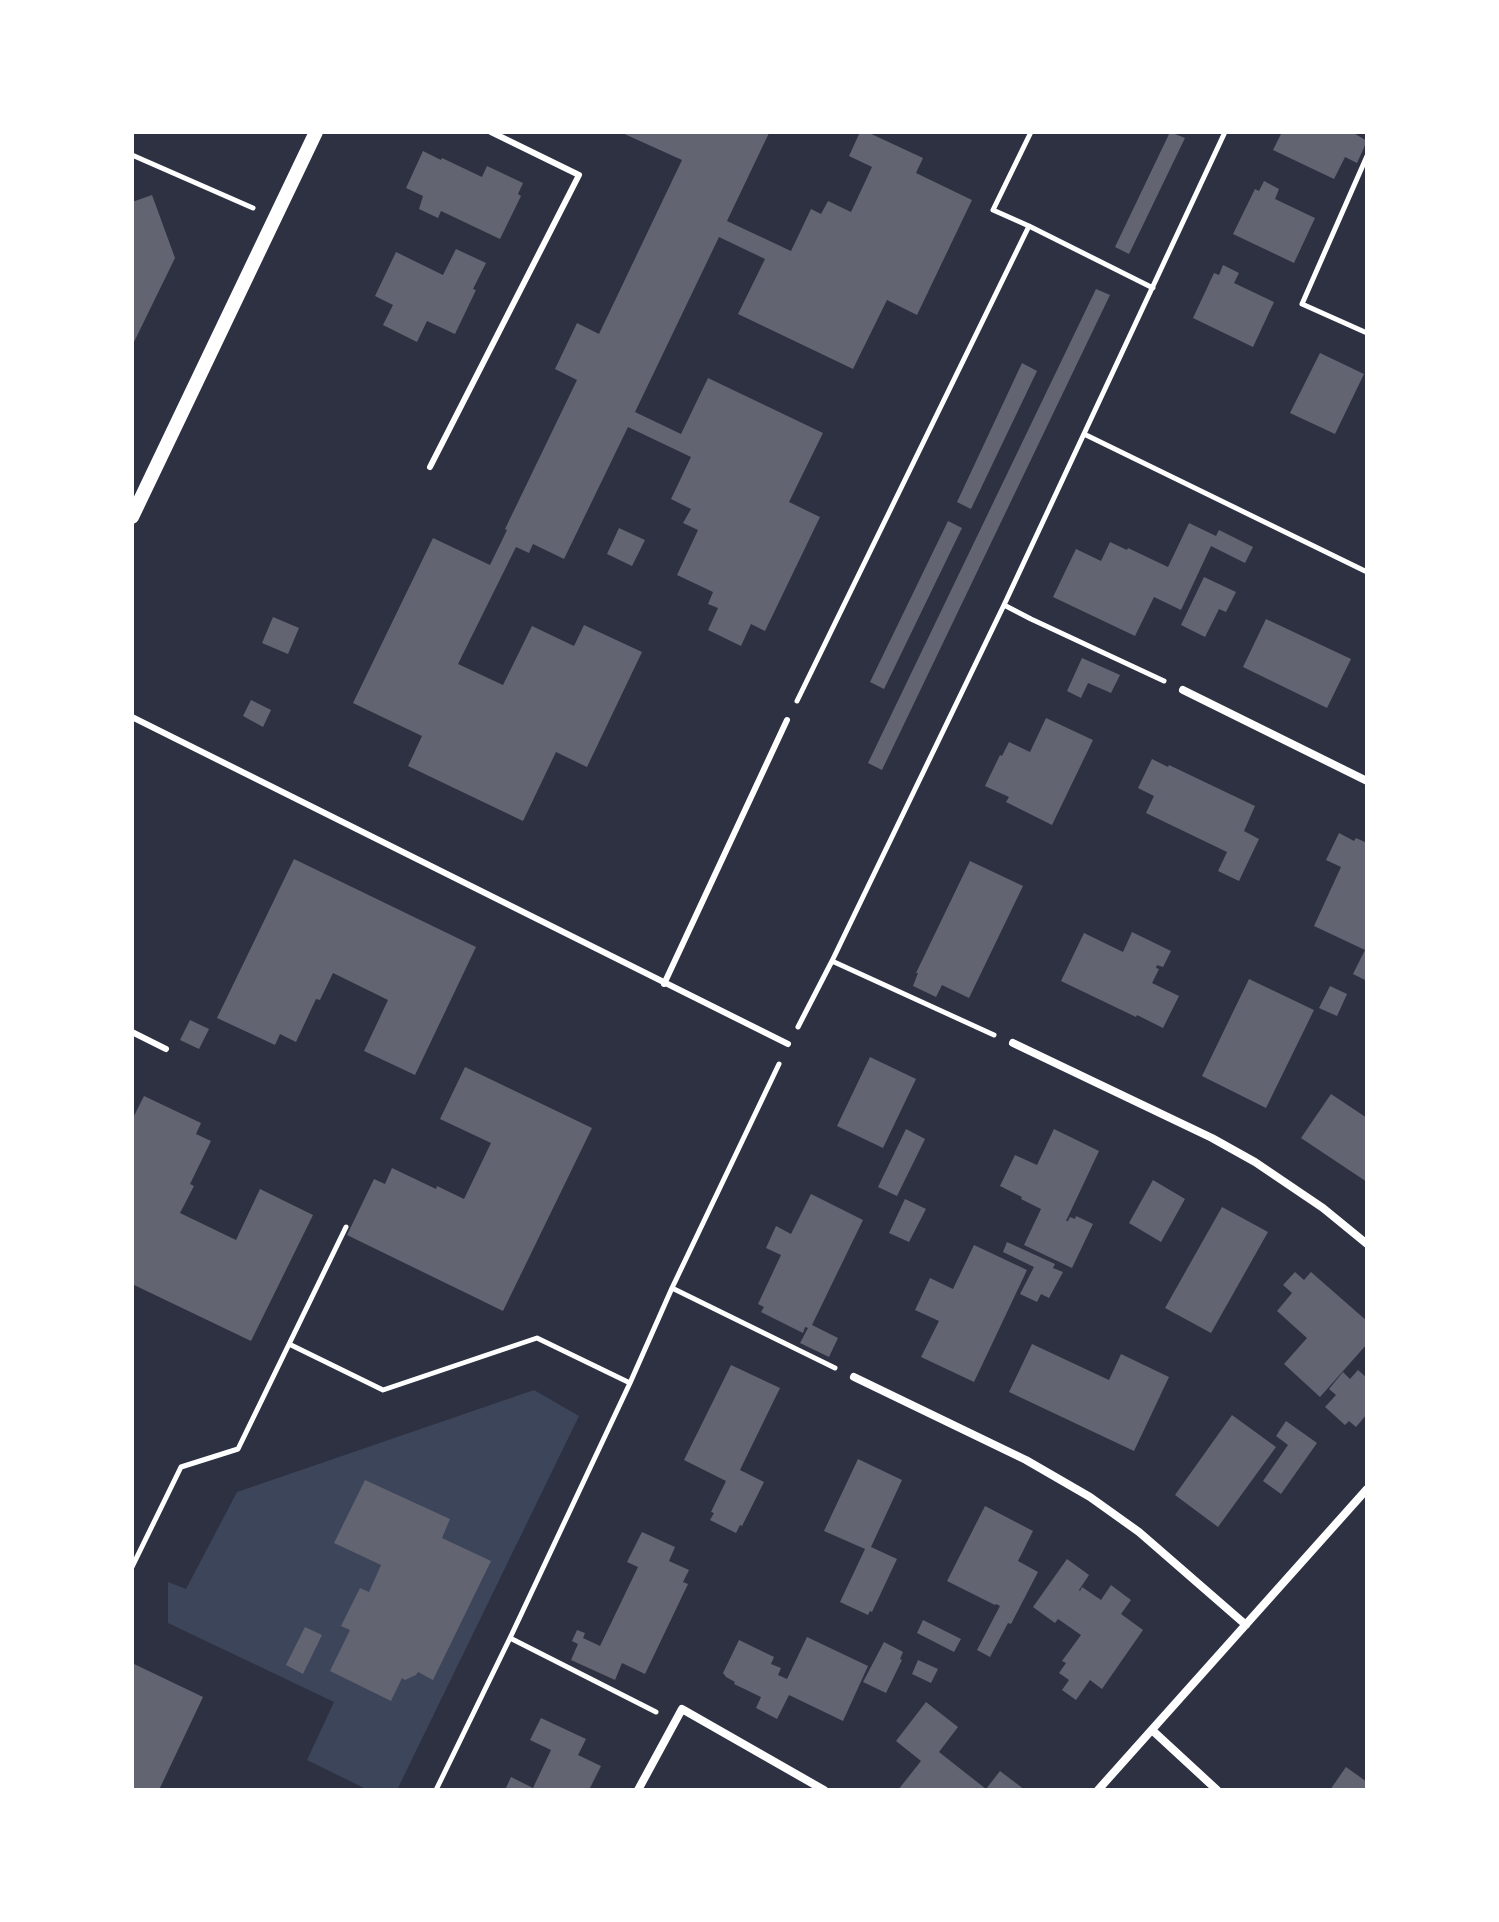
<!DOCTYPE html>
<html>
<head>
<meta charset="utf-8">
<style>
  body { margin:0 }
  #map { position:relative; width:1499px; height:1922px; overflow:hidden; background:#2d3142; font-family:"Noto Serif",serif }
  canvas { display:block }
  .frame { position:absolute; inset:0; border:134px solid #fff; pointer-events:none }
</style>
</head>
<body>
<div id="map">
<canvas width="1499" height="1922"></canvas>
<div class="frame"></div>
</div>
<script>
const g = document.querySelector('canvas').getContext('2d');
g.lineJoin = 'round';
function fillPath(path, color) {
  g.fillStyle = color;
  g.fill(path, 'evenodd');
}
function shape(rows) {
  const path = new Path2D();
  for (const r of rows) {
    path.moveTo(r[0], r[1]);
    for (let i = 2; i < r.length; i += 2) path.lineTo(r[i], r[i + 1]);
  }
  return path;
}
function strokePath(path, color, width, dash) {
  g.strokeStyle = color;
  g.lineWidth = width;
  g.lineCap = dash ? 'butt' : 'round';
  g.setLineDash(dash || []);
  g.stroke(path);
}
const green = shape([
  [534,1390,579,1416,397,1790,368,1790,307,1760,334,1702,168,1623,168,1582,186,1589,237,1492]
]);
const building = shape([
  [620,132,769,133,727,221,791,251,811,209,821,214,828,201,851,212,872,167,849,156,860,132,867,132,923,158,916,173,972,200,917,315,887,300,853,369,738,314,765,259,719,237,635,412,681,434,708,378,823,433,789,502,820,517,765,631,751,624,741,646,708,630,718,608,708,604,713,592,677,575,698,530,683,523,691,509,671,499,691,457,628,427,564,559,533,544,529,553,516,547,458,664,503,685,532,626,574,646,584,625,642,652,587,767,556,752,523,821,408,766,422,736,353,703,433,538,490,565,507,530,505,529,577,380,555,369,577,323,599,334,682,160],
  [1170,132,1185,138,1129,254,1115,247],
  [1282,132,1352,132,1367,141,1357,163,1345,157,1334,179,1273,150],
  [423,151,441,160,442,158,482,177,487,166,523,183,518,194,521,196,500,239,441,211,438,218,419,209,423,196,406,188],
  [1264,181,1279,189,1275,199,1315,218,1294,263,1233,234,1255,189,1259,191],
  [152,195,175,258,132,346,132,202],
  [456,249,486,263,473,289,476,290,455,334,427,321,417,342,383,325,393,305,375,296,396,252,443,275],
  [1223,265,1239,273,1234,283,1274,302,1253,347,1193,318,1214,273,1219,275],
  [1096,289,1110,295,882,770,868,763],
  [1320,353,1364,374,1335,434,1290,413],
  [1022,363,1037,371,971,509,957,502],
  [948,521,962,528,884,689,870,682],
  [1189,523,1216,536,1219,530,1253,547,1245,563,1211,546,1181,610,1154,597,1135,636,1053,597,1076,549,1101,561,1110,542,1127,550,1128,548,1168,567],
  [619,528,645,540,632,566,607,554],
  [1204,577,1236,592,1226,612,1219,609,1205,637,1181,625],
  [273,617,299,628,288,654,262,643],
  [1266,619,1351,659,1327,708,1243,667],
  [1082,658,1120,675,1111,693,1088,683,1081,698,1067,691],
  [251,700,271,710,263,727,243,716],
  [1046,718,1093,740,1052,825,1006,802,1009,797,985,786,1000,755,1002,756,1009,742,1030,752],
  [1152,759,1168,767,1169,765,1255,806,1244,831,1259,839,1239,881,1218,871,1227,852,1146,813,1154,796,1138,788],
  [1339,833,1354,841,1356,838,1367,843,1367,981,1353,974,1365,950,1314,926,1341,867,1326,860],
  [294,859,476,947,415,1075,364,1051,388,1000,333,973,320,1000,316,999,296,1042,280,1034,275,1045,217,1018],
  [970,861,1023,886,969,998,942,985,936,997,913,986,918,973,916,973],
  [1132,932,1171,951,1163,967,1157,965,1156,968,1159,969,1152,983,1179,996,1163,1028,1137,1015,1136,1017,1061,981,1084,933,1123,952],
  [1249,979,1314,1010,1266,1108,1202,1076],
  [1330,986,1347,994,1337,1016,1319,1008],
  [190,1020,209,1029,199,1049,180,1040],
  [870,1057,916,1079,883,1148,837,1126],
  [465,1067,592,1128,503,1311,347,1235,374,1179,385,1184,392,1168,436,1189,437,1186,464,1199,491,1143,440,1119],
  [1331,1094,1367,1118,1367,1182,1301,1138],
  [144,1096,201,1123,196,1134,211,1141,190,1184,194,1186,180,1213,236,1240,260,1189,313,1215,251,1341,132,1284,132,1120],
  [906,1129,925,1139,897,1196,878,1187],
  [1054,1129,1099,1151,1066,1221,1068,1221,1070,1217,1075,1219,1076,1216,1093,1224,1072,1268,1024,1245,1041,1209,1021,1199,1022,1197,1000,1186,1015,1155,1037,1165],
  [1153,1180,1185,1199,1161,1242,1129,1223],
  [811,1194,863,1220,812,1325,838,1338,829,1357,800,1343,808,1328,805,1327,803,1333,761,1312,764,1307,758,1304,781,1255,766,1248,776,1226,791,1234],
  [905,1199,926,1209,909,1242,889,1233],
  [1222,1207,1268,1232,1211,1333,1165,1308],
  [1007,1242,1055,1264,1053,1268,1063,1272,1049,1298,1041,1294,1037,1302,1020,1294,1034,1267,1003,1252],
  [974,1245,1027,1270,974,1382,921,1357,939,1321,915,1310,930,1278,953,1289],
  [1295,1272,1304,1280,1311,1272,1367,1321,1367,1344,1320,1397,1284,1364,1307,1338,1277,1311,1292,1293,1283,1285],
  [1032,1344,1109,1380,1121,1354,1169,1377,1134,1451,1009,1392],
  [731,1365,780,1388,740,1470,764,1482,742,1526,740,1525,736,1533,710,1520,714,1513,711,1512,726,1481,684,1460],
  [1358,1370,1367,1378,1367,1414,1356,1427,1349,1421,1345,1425,1325,1407,1336,1395,1329,1389,1343,1372,1350,1379],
  [1232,1415,1276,1447,1218,1527,1175,1495],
  [1286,1421,1317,1443,1281,1494,1263,1481,1288,1445,1276,1436],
  [858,1459,902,1480,871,1547,897,1559,872,1612,870,1611,868,1615,840,1602,865,1549,824,1531],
  [365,1480,450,1519,442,1538,491,1561,433,1680,418,1672,416,1675,405,1680,402,1678,391,1701,330,1671,350,1630,341,1626,360,1588,369,1592,381,1565,334,1543],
  [985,1506,1033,1531,1018,1561,1038,1572,1011,1624,1008,1623,990,1657,977,1650,1000,1606,996,1604,995,1605,947,1581],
  [642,1532,675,1547,669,1561,689,1570,683,1582,688,1584,645,1674,622,1663,615,1680,571,1660,578,1644,572,1641,577,1630,585,1633,583,1638,600,1646,638,1567,627,1562],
  [1067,1559,1089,1575,1079,1590,1080,1591,1082,1587,1101,1600,1111,1585,1131,1600,1121,1614,1143,1630,1102,1689,1090,1680,1076,1700,1062,1690,1069,1680,1059,1673,1066,1663,1062,1661,1081,1635,1058,1619,1055,1623,1033,1607],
  [923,1620,961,1639,954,1652,917,1633],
  [305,1627,322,1635,303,1674,286,1665],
  [807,1637,868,1666,843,1721,789,1695,777,1719,756,1708,761,1697,734,1684,735,1682,726,1677,723,1673,739,1640,774,1657,771,1664,781,1668,778,1675,787,1679],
  [884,1642,903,1652,900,1659,902,1660,886,1693,863,1682],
  [918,1660,938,1669,931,1683,912,1674],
  [132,1663,203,1697,159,1790,132,1790],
  [926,1702,958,1727,939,1752,986,1789,1000,1771,1025,1790,898,1790,921,1761,896,1741],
  [541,1718,586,1739,578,1755,601,1766,589,1790,505,1790,511,1777,533,1788,551,1750,530,1740],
  [1346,1767,1367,1782,1367,1790,1330,1790]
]);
const path = shape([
  [132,155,253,208],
  [1367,156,1302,304,1367,333],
  [1029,226,1153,288],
  [1084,434,1367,572],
  [1004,605,1031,619,1164,681],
  [797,701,1029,226,993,210,1031,132],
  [832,961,994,1035],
  [798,1027,832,961,1004,605,1225,132],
  [672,1288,835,1368],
  [289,1344,383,1390,537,1338,630,1383],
  [132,1567,181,1467,238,1449,346,1227],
  [510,1638,656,1712],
  [436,1790,510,1638,630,1383,672,1288,779,1064]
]);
const service = shape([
  [430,467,579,175,491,132],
  [132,717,788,1044],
  [664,984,787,720],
  [132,1032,166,1049]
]);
const minor = shape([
  [1183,690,1367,781],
  [1013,1043,1212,1138,1255,1162,1323,1208,1367,1244],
  [854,1377,1026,1460,1090,1497,1139,1532,1246,1625],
  [1152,1730,1217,1790],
  [638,1790,682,1709,824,1790],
  [1098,1790,1367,1489]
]);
const tertiary = shape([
  [132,517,316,132]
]);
fillPath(green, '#3c4559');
fillPath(building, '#626471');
strokePath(path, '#fff', 5);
strokePath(service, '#fff', 6);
strokePath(minor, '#fff', 8);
strokePath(tertiary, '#fff', 14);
</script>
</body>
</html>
